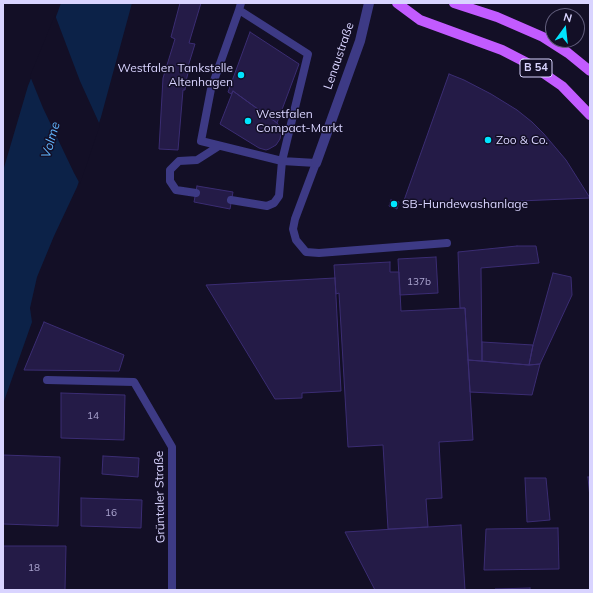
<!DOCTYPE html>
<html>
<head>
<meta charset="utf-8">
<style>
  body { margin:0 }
  #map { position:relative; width:593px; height:593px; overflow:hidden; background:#130f26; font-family:Mulish,sans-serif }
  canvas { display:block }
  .frame { position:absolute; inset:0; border:4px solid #d9d4ff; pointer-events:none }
  .north { position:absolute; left:545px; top:8px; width:40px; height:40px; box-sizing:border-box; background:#130f26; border:1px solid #625e7d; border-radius:50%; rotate:15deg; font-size:11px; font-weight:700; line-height:16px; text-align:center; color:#d9d4ff }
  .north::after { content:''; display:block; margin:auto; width:14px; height:18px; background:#00e5ff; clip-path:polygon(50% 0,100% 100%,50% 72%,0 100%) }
</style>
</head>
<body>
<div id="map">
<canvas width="593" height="593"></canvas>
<div class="frame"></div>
<div class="north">N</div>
</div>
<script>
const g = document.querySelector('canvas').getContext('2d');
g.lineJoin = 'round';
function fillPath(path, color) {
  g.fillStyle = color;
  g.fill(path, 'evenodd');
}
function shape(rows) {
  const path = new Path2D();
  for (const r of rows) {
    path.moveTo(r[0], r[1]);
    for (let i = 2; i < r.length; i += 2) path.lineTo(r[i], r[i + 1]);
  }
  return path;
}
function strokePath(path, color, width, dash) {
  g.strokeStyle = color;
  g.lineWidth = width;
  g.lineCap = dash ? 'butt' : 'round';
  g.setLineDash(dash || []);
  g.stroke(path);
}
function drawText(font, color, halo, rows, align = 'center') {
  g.font = font + ' Mulish,sans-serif';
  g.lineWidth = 3;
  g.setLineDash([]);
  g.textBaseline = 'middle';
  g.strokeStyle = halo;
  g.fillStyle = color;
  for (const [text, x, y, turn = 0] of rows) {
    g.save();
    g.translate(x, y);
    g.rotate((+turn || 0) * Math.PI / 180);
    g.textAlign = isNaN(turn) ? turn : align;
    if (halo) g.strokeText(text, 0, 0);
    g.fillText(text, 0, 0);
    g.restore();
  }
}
const water = shape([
  [61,3,132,3,101,117,77,187,54,236,37,277,30,308,32,322,3,404,3,171,28,86,57,14]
]);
const pier = shape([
  [55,15,80,81,100,125,80,184,74,173,43,108,30,76]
]);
const building = shape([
  [180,3,201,3,189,43,195,44,186,73,188,73,186,81,185,90,183,90,178,150,159,149,163,78,175,39,171,37,180,3],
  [250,32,299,64,277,123,233,91,231,94,228,92,250,32],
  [449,74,464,80,491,94,517,110,532,122,544,134,566,160,590,198,402,206,449,74],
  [233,91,277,123,280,126,281,133,280,139,276,145,269,149,266,150,259,148,220,124,233,91],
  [197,186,233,192,230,209,194,202,197,186],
  [391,200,399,202,397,209,389,206,391,200],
  [517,246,536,246,539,263,481,268,482,361,468,360,465,308,460,308,458,252,517,246],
  [436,257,438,293,400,295,398,259,436,257],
  [390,262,390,272,399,272,401,311,465,308,473,440,439,442,442,498,426,499,428,527,388,529,383,445,348,447,339,293,336,294,334,265,390,262],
  [553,273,571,277,572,295,540,364,529,365,533,345,553,273],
  [335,278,341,391,302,393,302,398,275,399,206,285,335,278],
  [44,322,124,355,119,371,24,370,44,322],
  [482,342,533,345,529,365,482,361,482,342],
  [468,360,529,365,540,364,532,395,470,392,468,360],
  [61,393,125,395,124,440,61,438,61,393],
  [3,455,60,457,58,526,3,524,3,455],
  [103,456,139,458,138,477,102,474,103,456],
  [588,477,590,477,590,498,588,477],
  [525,478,546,478,550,520,527,522,525,478],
  [81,498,142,500,141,528,81,526,81,498],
  [461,525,465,590,375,590,345,532,461,525],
  [558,528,559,569,484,570,486,529,558,528],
  [3,546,66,546,65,590,3,590,3,546],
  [530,588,530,590,495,590,495,589,530,588]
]);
const lane = shape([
  [241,3,239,10,308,54,282,161,316,163,295,219,293,229,296,240,306,252,319,253,447,243],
  [196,193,176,190,170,181,170,170,179,161,197,160,219,146],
  [231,200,267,206,274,203,279,196,282,161,201,141,211,89,239,10],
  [47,380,134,382,172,447,172,590]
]);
const street = shape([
  [316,163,360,41,369,3]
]);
const primary = shape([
  [397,3,420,20,502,50,533,66,562,86,590,115],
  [454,3,497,17,543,37,568,53,590,71]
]);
const markers = [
  [241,75,4,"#00e5ff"],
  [248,121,4,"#00e5ff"],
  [488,140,4,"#00e5ff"],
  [394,204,4,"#00e5ff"]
];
const numberNames = [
  ["137b",419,282],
  ["14",93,416],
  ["16",111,513],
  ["18",34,568]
];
const shields = [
  [536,68,32]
];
const shieldNames = [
  ["B 54",536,68]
];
const streetNames = [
  ["Lenaustraße",339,56,-71],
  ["Grüntaler Straße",160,497,-91]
];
const poiNames = [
  ["Westfalen Tankstelle",233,68,"right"],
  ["Altenhagen",233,82,"right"],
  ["Westfalen",256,114],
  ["Compact-Markt",256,128],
  ["Zoo & Co.",496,140],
  ["SB-Hundewashanlage",402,204]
];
const waterNames = [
  ["Volme",51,140,-74]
];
fillPath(water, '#0c2248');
fillPath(pier, '#130f26');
fillPath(building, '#241b47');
strokePath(building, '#3b2d73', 1);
strokePath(lane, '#3d3a85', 8);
strokePath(street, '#3d3a85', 10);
strokePath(primary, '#c25bff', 10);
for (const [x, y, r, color] of markers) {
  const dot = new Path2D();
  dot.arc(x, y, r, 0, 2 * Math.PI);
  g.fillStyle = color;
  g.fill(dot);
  strokePath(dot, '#130f26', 1.5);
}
drawText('10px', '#aca6d1', null, numberNames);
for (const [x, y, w] of shields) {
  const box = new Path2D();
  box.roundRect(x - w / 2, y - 9, w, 18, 3);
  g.fillStyle = '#130f26';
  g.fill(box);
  strokePath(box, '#d9d4ff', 1);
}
drawText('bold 11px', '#d9d4ff', null, shieldNames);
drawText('12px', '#d9d4ff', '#130f26', streetNames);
drawText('12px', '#d9d4ff', '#130f26', poiNames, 'left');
drawText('italic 13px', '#62b6ff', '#130f26', waterNames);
</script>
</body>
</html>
